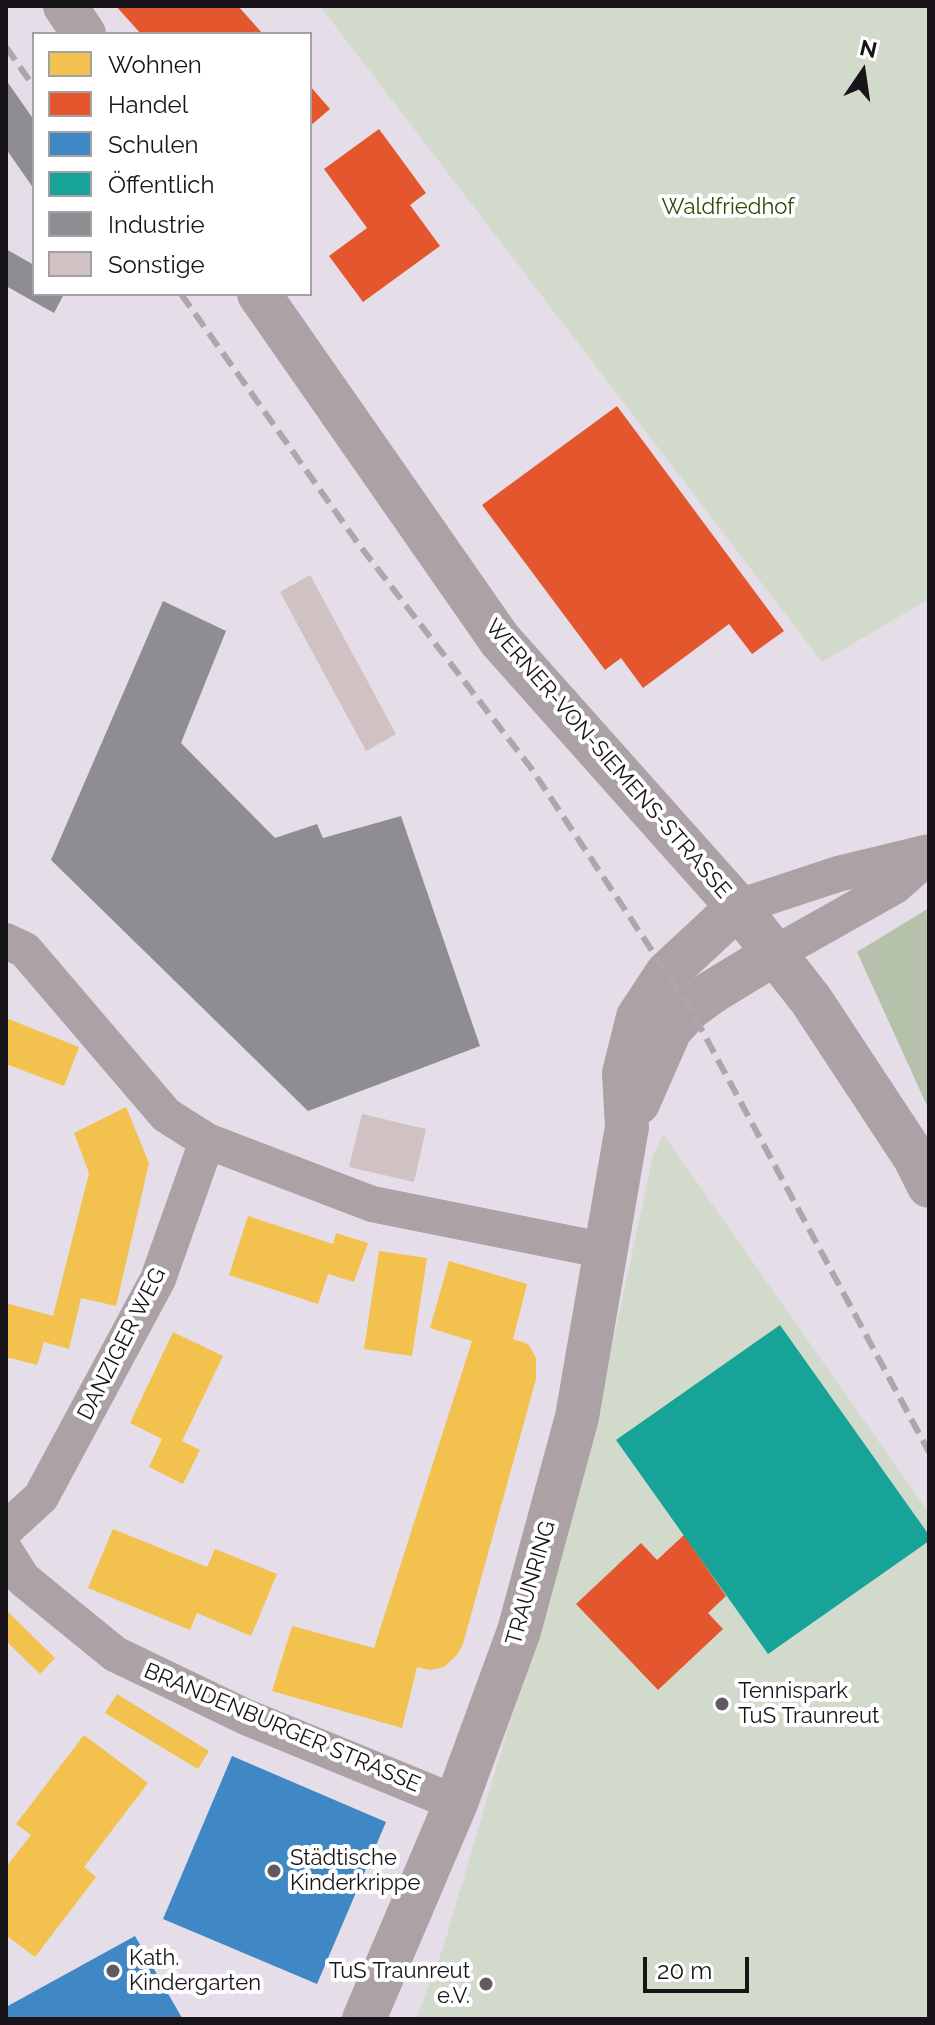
<!DOCTYPE html>
<html>
<head>
<meta charset="utf-8">
<style>
  body { margin:0 }
  #map { position:relative; width:935px; height:2025px; overflow:hidden; background:#e5dee8; font-family:Raleway,sans-serif }
  canvas { display:block }
  .frame { position:absolute; inset:0; border:8px solid #18141a; pointer-events:none }
  .legend { position:absolute; left:32px; top:32px; width:280px; height:264px; box-sizing:border-box; background:#fff; border:2px solid #a3a1a3; margin:0; padding:10px 14px; list-style:none; font-size:24px; color:#18141a }
  .legend li { display:flex; align-items:center; gap:16px; height:40px }
  .legend b { width:40px; border:2px solid #a3a1a3 }
  .north { position:absolute; left:823px; top:32px; width:80px; height:80px; -webkit-text-stroke:6px #fff; paint-order:stroke; rotate:13deg; font-size:22px; font-weight:700; line-height:32px; text-align:center; color:#18141a }
  .north::after { content:''; display:block; margin:auto; width:28px; height:36px; background:#18141a; clip-path:polygon(50% 0,100% 100%,50% 72%,0 100%) }
  .scale { position:absolute; left:643px; top:1957px; width:106px; height:36px; box-sizing:border-box; border:4px solid #18141a; border-top:0; padding-left:10px; font-size:24px; line-height:28px; white-space:nowrap; color:#18141a; -webkit-text-stroke:6px #fff; paint-order:stroke }
</style>
</head>
<body>
<div id="map">
<canvas width="935" height="2025"></canvas>
<div class="frame"></div>
<ul class="legend">
<li><b style="height:22px;background:#f2c14e"></b>Wohnen</li>
<li><b style="height:22px;background:#e4572e"></b>Handel</li>
<li><b style="height:22px;background:#3f88c5"></b>Schulen</li>
<li><b style="height:22px;background:#17a398"></b>Öffentlich</li>
<li><b style="height:22px;background:#8d8d92"></b>Industrie</li>
<li><b style="height:22px;background:#d0c1c2"></b>Sonstige</li>
</ul>
<div class="north">N</div>
<div class="scale">20 m</div>
</div>
<script>
const g = document.querySelector('canvas').getContext('2d');
g.lineJoin = 'round';
function fillPath(path, color) {
  g.fillStyle = color;
  g.fill(path, 'evenodd');
}
function shape(rows) {
  const path = new Path2D();
  for (const r of rows) {
    path.moveTo(r[0], r[1]);
    for (let i = 2; i < r.length; i += 2) path.lineTo(r[i], r[i + 1]);
  }
  return path;
}
function strokePath(path, color, width, dash) {
  g.strokeStyle = color;
  g.lineWidth = width;
  g.lineCap = dash ? 'butt' : 'round';
  g.setLineDash(dash || []);
  g.stroke(path);
}
function drawText(font, color, halo, rows, align = 'center') {
  g.font = font + ' Raleway,sans-serif';
  g.lineWidth = 8;
  g.setLineDash([]);
  g.textBaseline = 'middle';
  g.strokeStyle = halo;
  g.fillStyle = color;
  for (const [text, x, y, turn = 0] of rows) {
    g.save();
    g.translate(x, y);
    g.rotate((+turn || 0) * Math.PI / 180);
    g.textAlign = isNaN(turn) ? turn : align;
    if (halo) g.strokeText(text, 0, 0);
    g.fillText(text, 0, 0);
    g.restore();
  }
}
const green = shape([
  [320,6,929,6,929,599,822,662],
  [663,1134,929,1513,929,2019,416,2019,443,1948,589,1453,653,1156]
]);
const forest = shape([
  [929,908,929,1110,857,952]
]);
const homes = shape([
  [6,1018,79,1047,64,1086,6,1064],
  [126,1107,149,1163,116,1306,81,1298,69,1349,44,1342,37,1365,6,1357,6,1303,53,1316,89,1173,74,1133],
  [248,1216,333,1244,336,1233,368,1243,354,1282,328,1274,318,1304,229,1275],
  [379,1251,427,1258,412,1356,364,1349],
  [449,1261,527,1284,513,1339,528,1344,536,1358,536,1379,463,1644,457,1655,444,1667,430,1670,417,1667,402,1728,272,1691,292,1626,374,1648,472,1341,430,1328],
  [173,1332,223,1356,182,1441,200,1450,183,1484,149,1467,162,1439,130,1423],
  [113,1529,207,1567,215,1549,277,1574,251,1636,197,1613,190,1630,88,1588],
  [6,1610,55,1658,40,1674,6,1641],
  [117,1694,209,1751,198,1769,105,1713],
  [84,1735,148,1783,84,1867,96,1877,35,1957,6,1935,6,1867,31,1835,16,1824]
]);
const shops = shape([
  [116,6,238,6,263,34,141,34],
  [310,86,330,109,310,126],
  [379,129,426,193,410,205,440,246,363,302,329,256,367,228,324,169],
  [617,406,784,631,752,654,729,624,643,688,621,658,605,670,482,505],
  [684,1535,726,1596,708,1613,723,1629,658,1690,576,1604,641,1543,657,1560]
]);
const schools = shape([
  [232,1756,386,1822,317,1984,163,1919],
  [135,1936,182,2018,6,2019,6,2007]
]);
const public = shape([
  [780,1325,929,1535,929,1541,768,1654,616,1440]
]);
const industry = shape([
  [6,80,34,120,34,189,6,149],
  [6,249,34,265,34,294,64,294,54,313,6,286],
  [163,601,226,631,181,743,275,838,317,824,323,838,401,816,480,1046,308,1111,51,860]
]);
const building = shape([
  [310,575,396,734,366,751,280,592],
  [362,1114,426,1129,414,1182,349,1167]
]);
const minor = shape([
  [738,907,838,874,929,852],
  [6,941,25,950,166,1115,207,1141,372,1204,607,1251],
  [776,953,895,886,929,856],
  [6,1529,41,1497,158,1279,207,1141],
  [6,1552,23,1579,115,1654,246,1717,456,1803]
]);
const tertiary = shape([
  [65,6,84,34],
  [259,294,500,640,738,907,811,1000,915,1158,929,1186],
  [638,1103,670,1030,690,1008,712,992,776,953],
  [364,2019,456,1803,519,1631,577,1417,627,1127,624,1073,638,1017,667,973,738,907]
]);
const rail = shape([
  [6,47,34,87],
  [181,294,357,542,531,768,690,1008,929,1452]
]);
const markers = [
  [722,1704,8,"#605b62"],
  [274,1871,8,"#605b62"],
  [113,1971,8,"#605b62"],
  [486,1984,8,"#605b62"]
];
const parkNames = [
  ["Waldfriedhof",728,207]
];
const streetNames = [
  ["WERNER-VON-SIEMENS-STRASSE",608,759,49],
  ["DANZIGER WEG",122,1344,-63],
  ["TRAUNRING",531,1583,-74],
  ["BRANDENBURGER STRASSE",282,1728,23]
];
const poiNames = [
  ["Tennispark",738,1691],
  ["TuS Traunreut",738,1716],
  ["Städtische",290,1858],
  ["Kinderkrippe",290,1883],
  ["Kath.",129,1958],
  ["Kindergarten",129,1983],
  ["TuS Traunreut",470,1971,"right"],
  ["e.V.",470,1996,"right"]
];
fillPath(green, '#d2dbcb');
fillPath(forest, '#b5c1aa');
fillPath(homes, '#f2c14e');
fillPath(shops, '#e4572e');
fillPath(schools, '#3f88c5');
fillPath(public, '#17a398');
fillPath(industry, '#8d8d92');
fillPath(building, '#d0c1c2');
strokePath(minor, '#aca2a5', 36);
strokePath(tertiary, '#aca2a5', 44);
strokePath(rail, '#ada6ab', 6, [16, 8]);
for (const [x, y, r, color] of markers) {
  const dot = new Path2D();
  dot.arc(x, y, r, 0, 2 * Math.PI);
  g.fillStyle = color;
  g.fill(dot);
  strokePath(dot, '#fff', 3);
}
drawText('22px', '#2a4b00', '#fff', parkNames);
drawText('22px', '#18141a', '#fff', streetNames);
drawText('22px', '#18141a', '#fff', poiNames, 'left');
</script>
</body>
</html>
